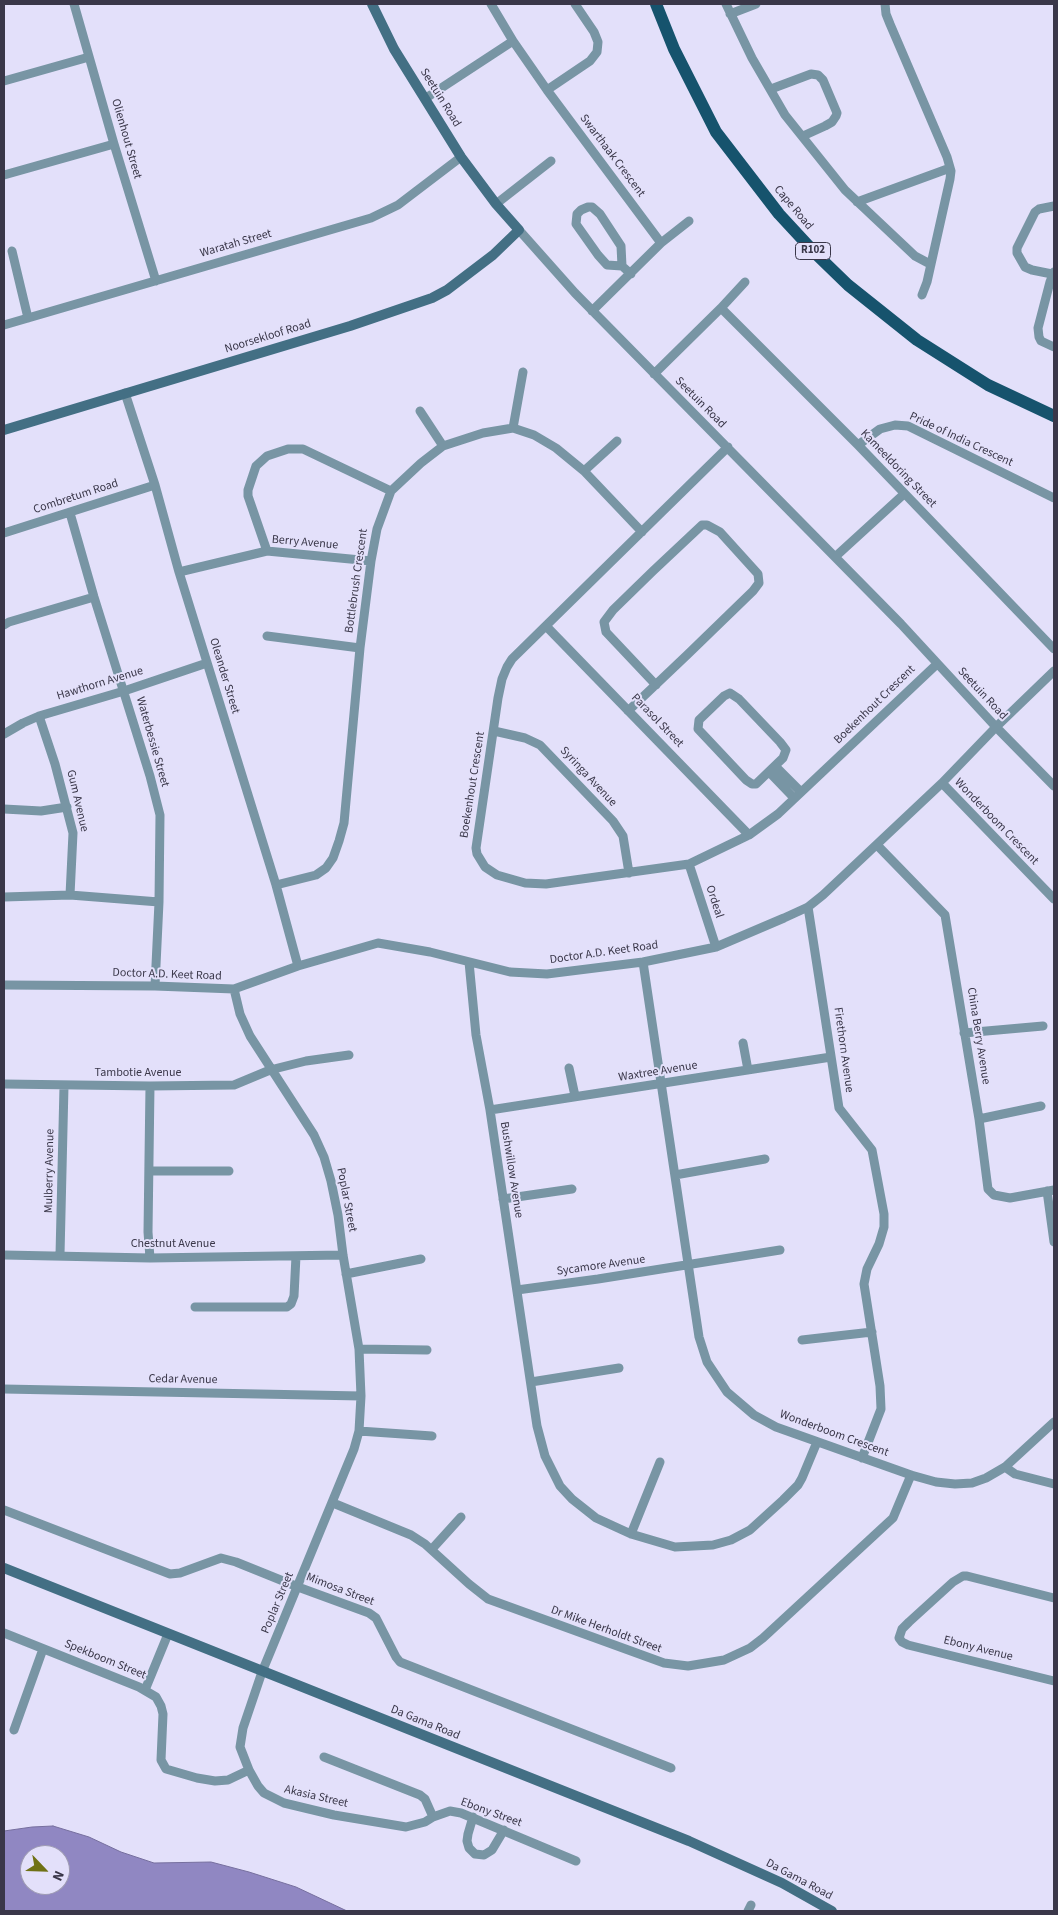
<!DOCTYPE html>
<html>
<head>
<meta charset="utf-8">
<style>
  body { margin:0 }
  #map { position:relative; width:1058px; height:1915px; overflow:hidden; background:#e3e0fa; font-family:"Source Sans 3",sans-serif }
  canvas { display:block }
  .frame { position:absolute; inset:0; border:5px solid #3a3749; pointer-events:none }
  .north { position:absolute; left:20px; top:1845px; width:50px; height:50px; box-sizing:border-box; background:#e3e0fa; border:1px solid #9f9cb3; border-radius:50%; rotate:114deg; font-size:14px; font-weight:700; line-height:20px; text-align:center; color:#3a3749 }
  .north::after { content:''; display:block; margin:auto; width:18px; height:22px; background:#6f7116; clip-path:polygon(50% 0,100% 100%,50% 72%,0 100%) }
</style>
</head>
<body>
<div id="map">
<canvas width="1058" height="1915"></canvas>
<div class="frame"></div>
<div class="north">N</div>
</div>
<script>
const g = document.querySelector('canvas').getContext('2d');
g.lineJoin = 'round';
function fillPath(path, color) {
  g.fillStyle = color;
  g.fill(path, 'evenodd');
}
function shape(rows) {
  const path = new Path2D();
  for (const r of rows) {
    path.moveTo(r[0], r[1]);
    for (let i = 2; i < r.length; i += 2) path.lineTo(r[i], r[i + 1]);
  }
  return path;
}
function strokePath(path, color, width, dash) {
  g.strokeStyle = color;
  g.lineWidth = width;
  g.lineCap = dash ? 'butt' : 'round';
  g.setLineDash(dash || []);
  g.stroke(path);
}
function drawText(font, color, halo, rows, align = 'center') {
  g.font = font + ' "Source Sans 3",sans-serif';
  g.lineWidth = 4;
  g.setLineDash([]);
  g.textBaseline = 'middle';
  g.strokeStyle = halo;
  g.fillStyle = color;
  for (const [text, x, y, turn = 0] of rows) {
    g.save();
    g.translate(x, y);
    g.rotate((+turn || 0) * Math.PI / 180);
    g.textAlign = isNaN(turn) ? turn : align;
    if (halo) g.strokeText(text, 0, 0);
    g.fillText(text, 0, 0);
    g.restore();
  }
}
const water = shape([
  [53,1826,89,1837,121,1852,154,1863,211,1862,249,1872,296,1887,347,1911,4,1911,4,1831,32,1827,53,1826],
  [30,1855,60,1855,60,1885,30,1885,30,1855]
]);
const street = shape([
  [74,4,114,144,156,281],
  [491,4,513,41,547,90,661,243],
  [726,4,752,58,785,115,845,190,915,256,930,264],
  [885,4,886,14,890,24,947,157,951,171,950,179,927,282,922,295],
  [730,14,756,4],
  [4,81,89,57],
  [771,89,811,74,818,75,823,80,837,113,836,116,832,122,825,126,803,136],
  [547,90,590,61,597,52,598,42,594,32,575,4],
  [426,98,513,41],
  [4,175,114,144],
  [857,202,950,168],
  [496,204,551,161],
  [519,230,575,293,901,624,996,727,1054,786],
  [12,251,28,318],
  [622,266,621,246,600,214,592,207,588,207,581,210,577,214,576,224,598,255,607,265,622,266,631,274],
  [1054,272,1050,282,1038,328,1039,337,1041,341,1054,347],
  [1052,274,1032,270,1025,267,1017,253,1017,248,1035,212,1039,209,1054,206],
  [721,308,858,445,1054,649],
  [592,311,661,243,689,221],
  [4,325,371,218,398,205,461,157],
  [654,374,721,308,745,282],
  [125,393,155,485,179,572,276,885,298,966],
  [420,411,443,446],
  [513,428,523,372],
  [858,445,880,429,895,425,908,426,1054,498],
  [728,447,512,659,507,667,502,679,498,698,476,848,477,854,485,867,497,875,525,883,546,884,689,864,749,835,778,814,937,664],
  [584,471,617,441],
  [70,513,94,597,150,776,160,815,159,902,155,986],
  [4,533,155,485],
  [267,551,248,496,248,490,256,466,267,456,288,449,303,449,391,491],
  [835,557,904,494],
  [179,572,267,551,371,561],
  [4,625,9,622,94,597],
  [546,626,749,835],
  [267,636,360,648],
  [730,693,739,699,780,742,786,750,783,758,756,784,752,784,746,780,698,729,699,720,724,696,730,693],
  [628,711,687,655,753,591,759,583,758,574,720,532,707,525,702,525,653,571,613,610,604,622,606,632,656,685],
  [39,716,55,764,73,833,70,895],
  [494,731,525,738,540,745,613,821,623,836,629,873],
  [4,734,23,723,39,716,124,691,207,663],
  [775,766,801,792],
  [769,772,794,798],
  [942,783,1054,899],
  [4,809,41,811,67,807],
  [877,845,945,915,979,1119,988,1189,994,1195,1010,1198,1054,1190],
  [689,864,716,947],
  [276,885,316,875,326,868,333,858,339,841,344,823,360,648,371,561,377,529,391,491,421,463,443,446,483,433,513,428,534,435,556,448,584,471,642,532],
  [4,897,70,895,159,902],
  [808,907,839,1108,872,1150,884,1214,884,1227,879,1244,867,1269,864,1284,880,1386,881,1409,862,1458],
  [469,962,476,1035,490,1110,537,1426,545,1456,560,1486,572,1499,596,1518,631,1534,675,1547,713,1545,731,1540,750,1530,783,1500,798,1485,802,1478,817,1442],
  [643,962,699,1337,707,1362,727,1392,754,1415,776,1427,911,1475,936,1482,955,1484,972,1483,986,1478,1005,1467,1054,1422],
  [4,985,155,986,234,989,298,966,378,943,430,952,510,972,547,974,643,962,716,947,784,918,808,907,823,895,942,783,996,727,1054,671],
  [234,989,240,1014,250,1036,314,1135,324,1157,331,1181,338,1215,343,1255,359,1349,361,1396,359,1431,354,1449,262,1672,243,1728,240,1747,249,1770,258,1786,264,1793,284,1803,334,1815,406,1827,425,1822,433,1817],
  [964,1033,1043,1026],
  [743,1043,748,1070],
  [569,1068,575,1096],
  [4,1084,150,1086,234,1085,270,1070,306,1061,349,1055],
  [150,1086,148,1232,150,1258],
  [490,1110,831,1057],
  [979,1119,1041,1106],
  [149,1171,229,1171],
  [675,1175,765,1159],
  [1047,1191,1054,1242],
  [503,1199,572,1189],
  [4,1255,150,1258,343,1255],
  [60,1255,64,1086],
  [346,1274,421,1259],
  [517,1290,598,1279,780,1250],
  [195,1307,287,1307,291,1304,294,1296,296,1256],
  [802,1340,872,1332],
  [359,1349,427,1350],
  [531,1382,619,1368],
  [4,1389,361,1396],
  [359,1431,432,1436],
  [1005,1467,1015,1474,1054,1484],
  [333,1503,411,1535,425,1544,469,1584,488,1599,664,1663,688,1666,724,1660,750,1648,763,1638,893,1518,911,1475],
  [4,1510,170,1574,180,1573,221,1558,236,1562,298,1587,369,1613,376,1618,396,1657,400,1662,671,1768],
  [631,1534,660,1462],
  [432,1549,461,1517],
  [1054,1598,967,1576,963,1576,953,1582,909,1622,902,1629,899,1638,902,1642,908,1645,1054,1681],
  [4,1633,139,1687,156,1697,161,1706,163,1714,161,1760,166,1769,197,1778,215,1781,228,1780,249,1770],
  [145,1690,168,1634],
  [14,1730,43,1649],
  [324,1757,420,1795,425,1799,433,1817,450,1811,461,1813,576,1861],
  [473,1817,468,1834,467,1841,469,1848,475,1854,484,1855,492,1850,504,1830],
  [748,1911,751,1905]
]);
const secondary = shape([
  [4,430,350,326,432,298,447,290,493,255,519,230,496,204,461,157,394,49,372,4],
  [4,1568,689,1841,782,1883,832,1911]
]);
const primary = shape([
  [656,4,674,49,716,132,779,214,816,254,848,285,917,340,988,385,1054,416]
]);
const shields = [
  [813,251,35]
];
const shieldNames = [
  ["R102",813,251]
];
const streetNames = [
  ["Seetuin Road",440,98,58],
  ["Olienhout Street",126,139,74],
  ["Swarthaak Crescent",612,156,53],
  ["Cape Road",793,208,50],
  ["Waratah Street",236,244,-16],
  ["Noorsekloof Road",268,337,-17],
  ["Seetuin Road",700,403,45],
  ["Pride of India Crescent",961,440,25],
  ["Kameeldoring Street",898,469,46],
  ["Combretum Road",76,497,-18],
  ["Berry Avenue",305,543,5],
  ["Bottlebrush Crescent",357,581,-82],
  ["Oleander Street",224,676,73],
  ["Hawthorn Avenue",100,684,-17],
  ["Seetuin Road",982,694,47],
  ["Boekenhout Crescent",875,705,-44],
  ["Parasol Street",657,721,46],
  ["Waterbessie Street",152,742,74],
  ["Syringa Avenue",588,777,47],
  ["Boekenhout Crescent",473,785,-81],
  ["Gum Avenue",77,801,77],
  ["Wonderboom Crescent",996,822,46],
  ["Ordeal",714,902,72],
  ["Doctor A.D. Keet Road",604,953,-8],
  ["Doctor A.D. Keet Road",167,975,2],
  ["China Berry Avenue",978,1036,81],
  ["Firethorn Avenue",843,1050,82],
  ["Waxtree Avenue",658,1072,-9],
  ["Tambotie Avenue",138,1073],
  ["Bushwillow Avenue",511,1170,81],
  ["Mulberry Avenue",50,1171,-89],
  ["Poplar Street",346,1200,79],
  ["Chestnut Avenue",173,1244],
  ["Sycamore Avenue",601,1266,-8],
  ["Cedar Avenue",183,1380,1],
  ["Wonderboom Crescent",834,1434,20],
  ["Mimosa Street",340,1590,21],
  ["Poplar Street",278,1603,-67],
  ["Dr Mike Herholdt Street",606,1630,20],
  ["Ebony Avenue",978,1649,14],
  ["Spekboom Street",105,1660,22],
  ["Da Gama Road",425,1723,22],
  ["Akasia Street",316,1797,13],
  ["Ebony Street",491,1813,20],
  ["Da Gama Road",799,1880,28]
];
fillPath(water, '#9087c2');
strokePath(water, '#766f9e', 1);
strokePath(street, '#7895a4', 9);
strokePath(secondary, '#436f84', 10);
strokePath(primary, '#16536d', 12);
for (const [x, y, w] of shields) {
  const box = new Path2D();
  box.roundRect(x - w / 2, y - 8.5, w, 17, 4);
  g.fillStyle = '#e3e0fa';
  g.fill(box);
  strokePath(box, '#3a3749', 1);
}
drawText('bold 11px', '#3a3749', null, shieldNames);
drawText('12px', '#3a3749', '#e3e0fa', streetNames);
</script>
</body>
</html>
